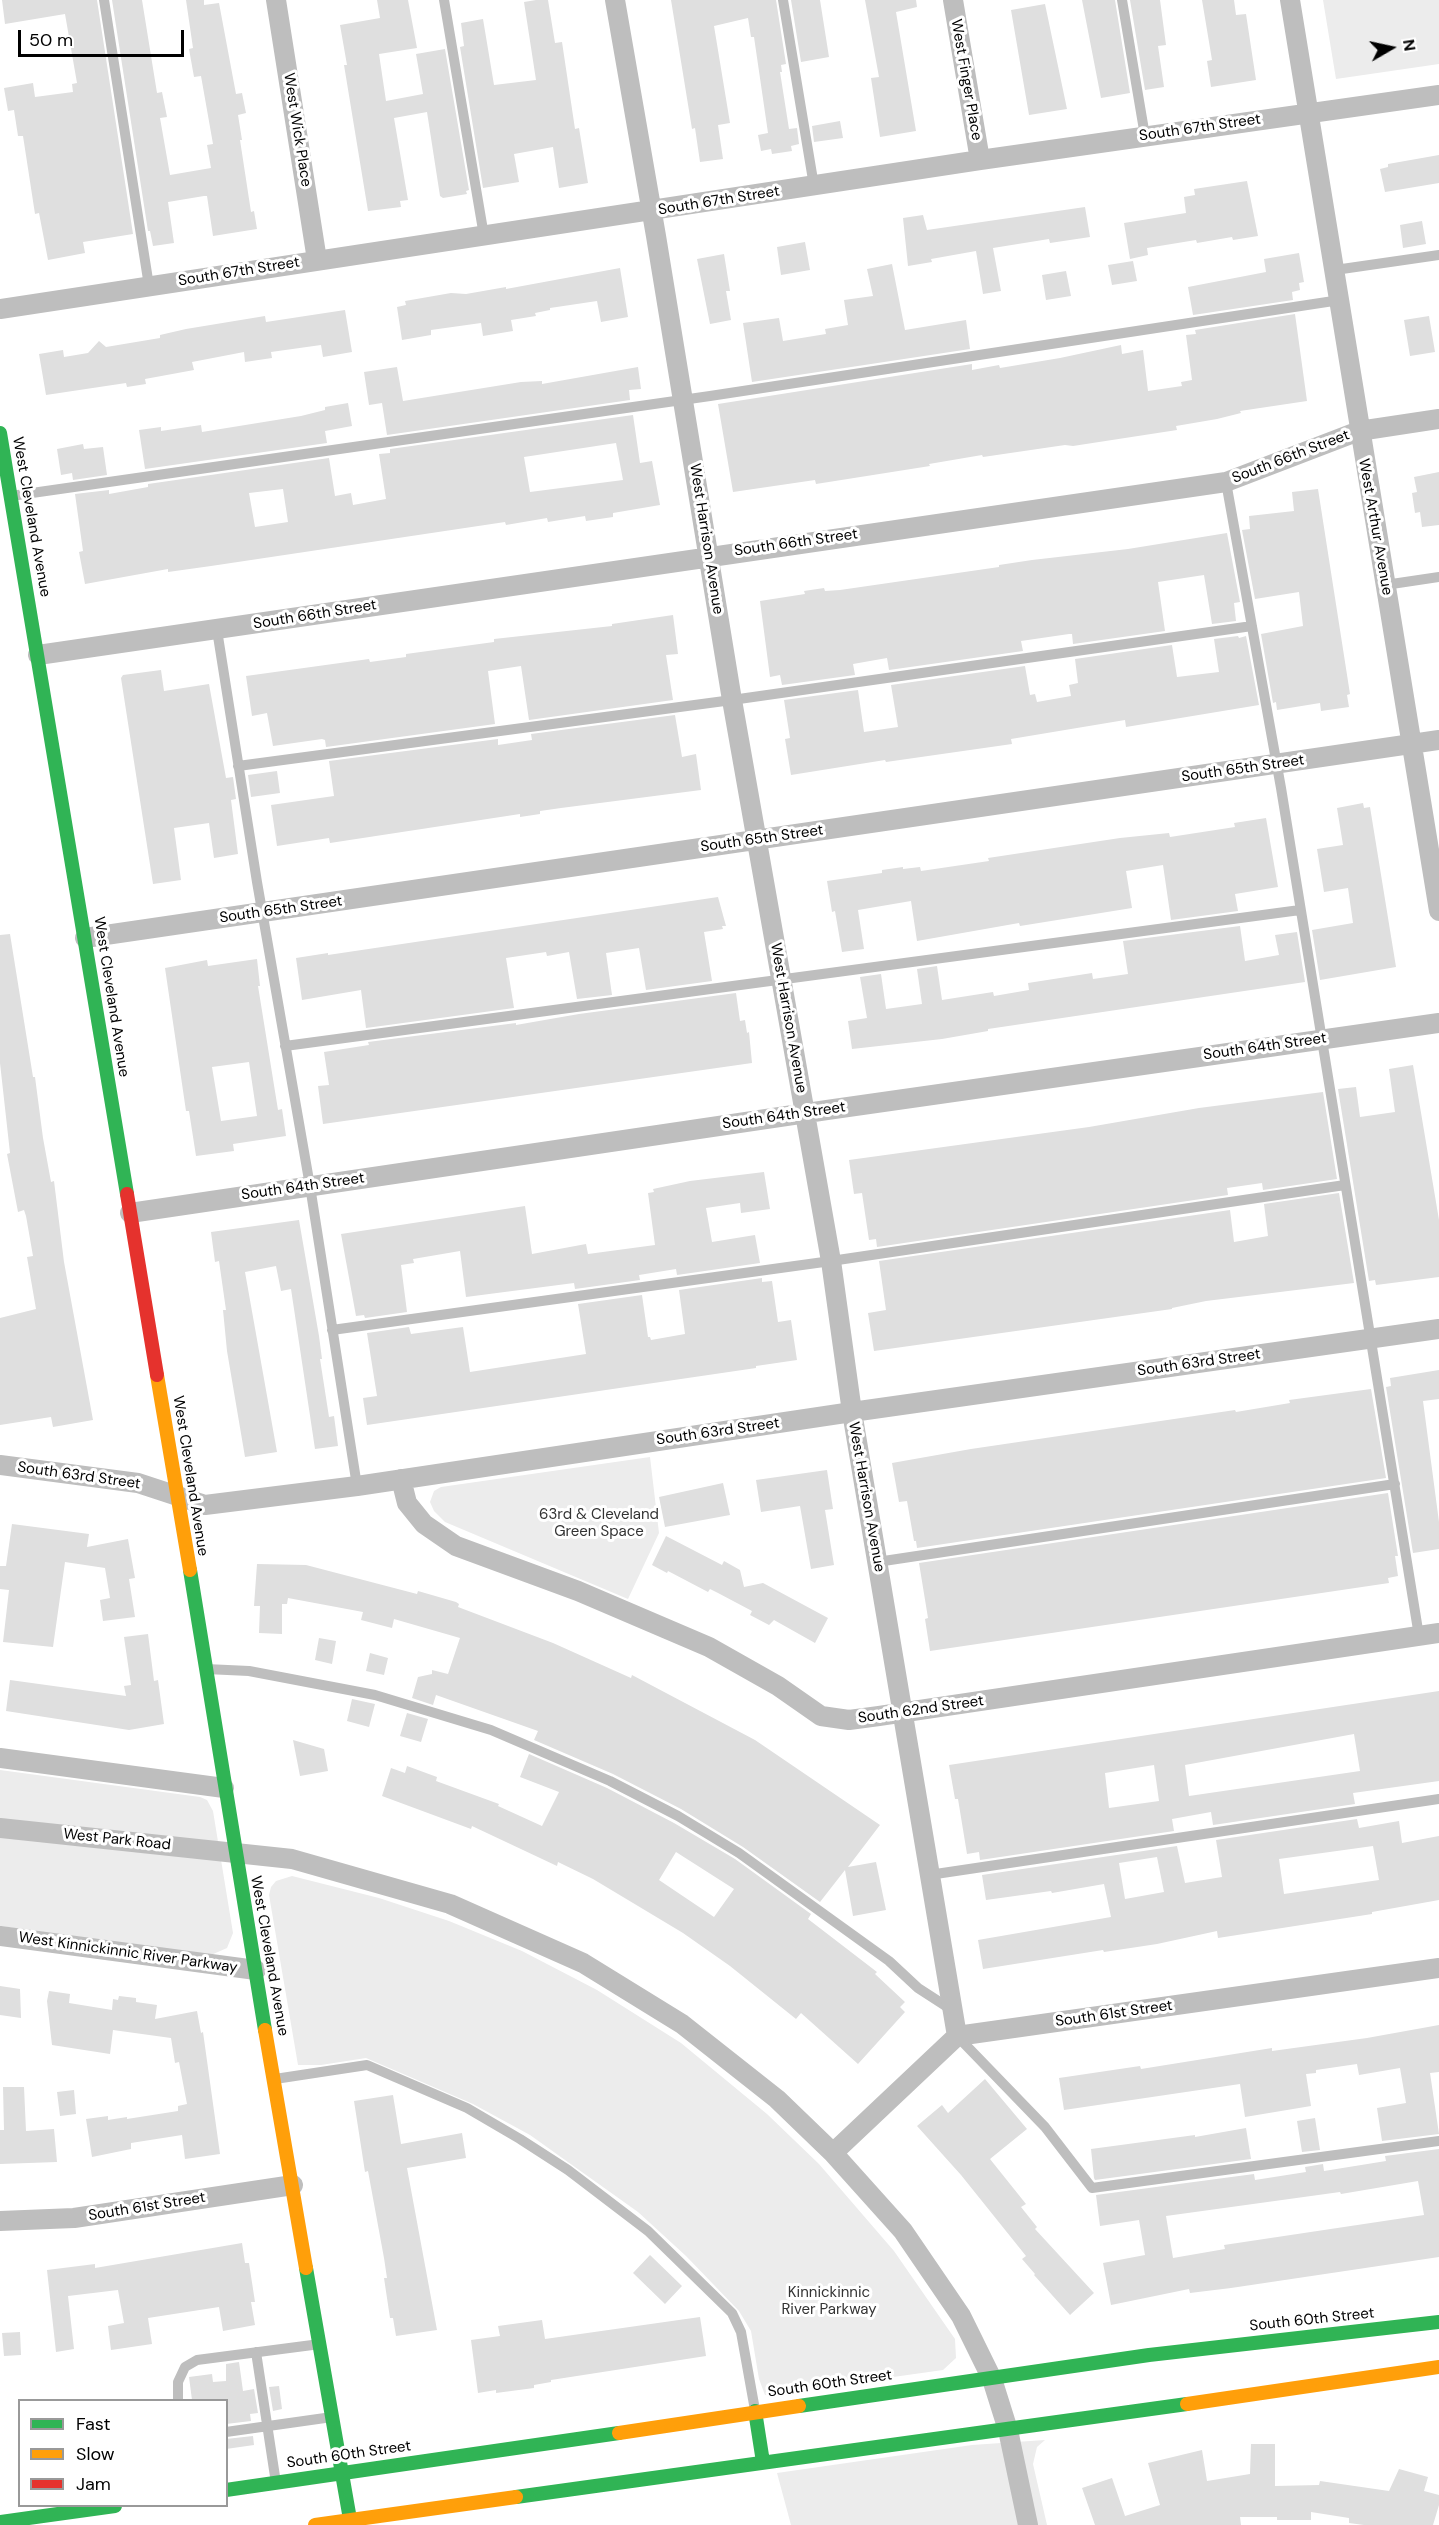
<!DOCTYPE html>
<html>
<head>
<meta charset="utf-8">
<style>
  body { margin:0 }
  #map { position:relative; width:1439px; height:2525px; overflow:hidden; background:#fff; font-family:"DM Sans",sans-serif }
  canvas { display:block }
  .legend { position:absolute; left:18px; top:2399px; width:210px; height:108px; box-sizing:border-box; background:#fff; border:2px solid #999; margin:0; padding:8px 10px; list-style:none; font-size:18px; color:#000 }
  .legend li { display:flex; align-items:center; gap:12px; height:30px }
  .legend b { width:30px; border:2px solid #999 }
  .north { position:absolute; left:1361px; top:18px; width:60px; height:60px; -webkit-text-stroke:4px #fff; paint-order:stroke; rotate:81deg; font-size:16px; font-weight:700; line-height:24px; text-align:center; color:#000 }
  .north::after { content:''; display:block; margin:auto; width:21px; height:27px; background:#000; clip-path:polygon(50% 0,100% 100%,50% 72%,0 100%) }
  .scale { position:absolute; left:18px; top:30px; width:166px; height:27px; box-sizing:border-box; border:3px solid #000; border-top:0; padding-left:8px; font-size:18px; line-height:21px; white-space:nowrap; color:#000; -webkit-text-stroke:4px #fff; paint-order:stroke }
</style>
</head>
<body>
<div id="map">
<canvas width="1439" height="2525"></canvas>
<ul class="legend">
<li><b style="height:8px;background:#30b455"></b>Fast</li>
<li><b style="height:8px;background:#ff9f0a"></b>Slow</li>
<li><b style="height:8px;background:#e5322d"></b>Jam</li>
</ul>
<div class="north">N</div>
<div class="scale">50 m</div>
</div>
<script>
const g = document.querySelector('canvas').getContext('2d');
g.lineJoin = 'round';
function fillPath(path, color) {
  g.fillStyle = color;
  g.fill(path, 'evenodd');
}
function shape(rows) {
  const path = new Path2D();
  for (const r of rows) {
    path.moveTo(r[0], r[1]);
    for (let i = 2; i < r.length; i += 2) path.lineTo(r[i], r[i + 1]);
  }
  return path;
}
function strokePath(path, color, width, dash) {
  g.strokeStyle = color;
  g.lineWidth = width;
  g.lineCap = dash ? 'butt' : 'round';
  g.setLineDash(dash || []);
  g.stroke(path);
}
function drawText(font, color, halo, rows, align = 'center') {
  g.font = font + ' "DM Sans",sans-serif';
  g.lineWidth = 6;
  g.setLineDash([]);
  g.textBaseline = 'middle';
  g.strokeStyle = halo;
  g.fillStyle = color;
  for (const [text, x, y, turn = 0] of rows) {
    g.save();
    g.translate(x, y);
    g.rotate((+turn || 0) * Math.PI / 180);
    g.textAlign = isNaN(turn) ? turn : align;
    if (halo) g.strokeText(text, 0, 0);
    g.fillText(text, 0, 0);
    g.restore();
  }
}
const green = shape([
  [1323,0,1439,0,1439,64,1336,79],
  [650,1457,659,1533,628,1599,445,1522,434,1511,430,1502,434,1491,441,1487],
  [0,1770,200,1797,207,1800,213,1811,233,1933,227,1948,211,1955,0,1926],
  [292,1876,379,1898,449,1921,522,1951,597,1990,681,2043,767,2114,819,2164,894,2251,955,2339,956,2358,943,2370,765,2395,759,2379,751,2331,739,2311,686,2256,638,2212,530,2135,473,2104,366,2058,321,2065,298,2065,269,1895,271,1887,276,1881],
  [1045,2440,1037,2447,1033,2464,1047,2525,791,2525,777,2473,972,2445]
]);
const building = shape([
  [2,0,97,0,133,234,83,242,85,253,48,260,39,213,35,214,23,136,18,136,14,110,8,111,4,88,33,83,35,97,73,92,72,84,77,83,65,14,5,24],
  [112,0,142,0,157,93,162,92,167,117,160,118,170,175,211,168,207,145,213,144,201,76,194,77,189,49,193,48,186,0,204,0,204,5,219,3,236,94,242,93,246,113,238,115,242,140,240,140,251,212,254,211,257,229,213,236,207,196,204,196,168,202,174,243,153,246,150,231,148,231],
  [377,0,408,0,417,48,379,54,386,101,423,94,416,54,445,49,469,190,466,191,467,194,443,198,440,196,427,112,394,118,408,200,400,201,401,207,368,211,344,65,347,65,340,25,380,18],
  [536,0,548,0,555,43,562,42,575,129,579,128,588,183,559,188,553,147,514,154,519,182,483,188,460,47,464,46,461,23,483,19,494,85,536,80,524,2],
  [671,0,776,0,786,64,781,65,782,72,780,72,789,129,797,128,799,144,791,146,792,151,772,154,771,149,761,151,758,135,768,133,754,37,751,37,748,18,714,26,730,123,718,125,723,159,700,162,695,128,692,129],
  [791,0,820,0,829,57,801,62],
  [865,0,916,0,917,7,896,12,916,131,880,137,871,78,879,77],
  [1082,0,1115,0,1130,93,1101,98],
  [1130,0,1160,0,1166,45,1158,46,1164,87,1145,90],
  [1202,0,1234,0,1236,15,1246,14,1256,80,1211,87,1207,61,1212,60],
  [1045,4,1067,109,1029,115,1011,10],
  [840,121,843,138,814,142,812,126],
  [1439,155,1439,183,1385,192,1380,169,1388,167,1388,164],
  [1247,181,1258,236,1233,240,1232,237,1197,243,1196,240,1147,248,1148,255,1130,259,1124,223,1186,213,1184,197,1195,195,1194,189],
  [1085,207,1090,237,1050,243,1049,239,993,248,1001,291,983,294,976,251,931,259,932,262,908,266,903,218,923,215,927,230],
  [1422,221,1426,244,1403,248,1400,225],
  [805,242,810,270,781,275,777,247],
  [1299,253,1304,282,1299,283,1300,290,1292,292,1293,300,1193,315,1188,287,1266,272,1264,259],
  [724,254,730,291,726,291,731,320,710,324,697,259],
  [1133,261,1137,281,1112,285,1108,265],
  [892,264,905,330,966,320,970,349,752,382,743,323,779,318,783,341,826,334,825,329,848,325,844,300,873,296,867,269],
  [620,268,628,317,601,322,597,301,550,308,550,310,535,313,536,316,511,320,513,331,483,336,481,323,431,330,431,335,402,340,397,307,406,305,405,301,451,293,466,294,506,287,506,289],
  [1066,271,1071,296,1046,300,1042,275],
  [345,310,352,352,323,357,321,345,271,352,272,358,245,362,244,352,192,362,194,370,145,379,146,384,127,387,126,383,46,395,39,354,63,350,64,357,88,353,99,341,106,347,160,338,160,335,186,329,265,316,266,322],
  [1295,314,1307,401,1240,411,1241,413,1217,419,1176,426,1177,430,1073,446,1065,445,983,457,982,455,929,464,930,466,816,484,815,480,733,492,718,404,972,364,972,370,999,365,1000,368,1060,358,1121,345,1122,354,1143,350,1148,391,1182,386,1181,382,1192,380,1186,335,1196,334,1195,330],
  [1429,316,1435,352,1410,356,1404,320],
  [397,367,403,401,521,382,542,381,542,384,638,367,641,389,629,390,630,400,387,435,382,403,369,405,364,372],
  [348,403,352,426,325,431,327,443,145,469,139,430,161,427,161,431,201,425,202,432,301,416,325,410,325,407],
  [633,415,640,463,652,461,660,505,613,513,613,517,586,521,585,516,548,522,547,518,506,525,505,522,211,566,168,572,168,569,85,584,79,552,83,551,75,494,109,490,109,494,148,487,148,484,329,458,335,496,351,493,353,505,386,499,379,454,390,453,390,449],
  [616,443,623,480,530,492,524,457],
  [283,489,288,522,255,527,249,493],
  [83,444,84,449,103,447,107,475,73,480,72,473,61,475,57,449],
  [1439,472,1439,525,1422,527,1420,512,1415,513,1412,493,1417,492,1414,477],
  [1318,489,1350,694,1347,695,1349,707,1321,711,1320,703,1277,710,1276,702,1273,703,1261,634,1303,626,1299,592,1255,599,1242,530,1250,529,1249,516,1294,511,1292,492],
  [1227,533,1240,602,1234,603,1236,621,1212,624,1204,575,1158,582,1165,631,1073,644,1072,634,1069,634,1021,641,1023,651,889,670,887,658,853,664,855,675,782,685,780,675,770,677,760,601,805,594,804,591,824,588,825,591,840,590,999,567,999,565,1032,560,1128,549],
  [673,615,678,654,666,655,673,700,529,720,521,666,488,671,495,724,326,747,325,740,322,739,273,746,267,713,252,716,246,676,369,659,370,662,406,657,406,654,494,642,494,639,612,626,612,624],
  [1238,636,1239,638,1246,636,1259,705,1126,727,1125,720,1011,739,1012,744,886,762,885,760,791,775,785,739,790,738,784,700,858,690,864,732,898,727,891,685,1025,666,1030,695,1035,694,1037,702,1071,696,1069,685,1078,683,1075,659,1172,645,1177,677,1219,672,1214,639],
  [161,670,164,691,209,684,226,778,233,777,236,799,231,800,238,854,214,858,209,823,174,828,181,880,153,884,121,678,123,675],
  [675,715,682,757,696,754,701,790,561,808,540,811,540,814,520,817,520,814,330,843,329,838,277,846,271,805,334,796,329,761,498,739,498,745,532,740,531,734],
  [277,771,280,793,251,797,248,775],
  [1363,803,1364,808,1370,807,1396,967,1320,980,1312,930,1353,923,1348,888,1324,892,1317,849,1343,845,1337,808],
  [1266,818,1278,887,1235,894,1238,911,1171,920,1163,865,1126,871,1132,908,1020,926,1019,923,917,941,911,901,858,910,864,949,842,952,835,911,832,912,827,881,882,873,882,870,903,867,903,869,920,867,921,871,989,861,988,858,1120,838,1169,833,1170,837,1235,827,1234,823],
  [718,897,726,926,722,926,723,929,704,932,712,981,646,990,639,948,606,953,612,995,577,999,569,952,547,956,546,952,506,958,514,1008,366,1028,361,990,302,1000,296,958,328,953,328,955],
  [1240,926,1245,961,1279,955,1275,935,1297,932,1305,982,988,1029,988,1031,942,1039,852,1049,848,1021,867,1018,860,977,881,974,886,1009,922,1004,917,969,937,966,942,1000,993,992,994,996,1029,990,1028,983,1092,973,1093,979,1128,974,1123,941],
  [10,934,33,1077,35,1077,43,1138,51,1182,54,1181,64,1262,93,1420,53,1427,51,1417,0,1425,0,1318,36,1309,27,1257,33,1256,26,1216,24,1210,18,1212,7,1154,10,1153,0,1063,0,935],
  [257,959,260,986,258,986,278,1110,282,1109,286,1136,233,1144,234,1151,196,1156,189,1111,186,1111,165,968,207,960,208,966],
  [249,1062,257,1116,221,1121,212,1067],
  [736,993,740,1021,745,1020,747,1033,749,1032,752,1063,323,1124,318,1086,329,1085,324,1052,369,1045,368,1042,516,1023,516,1025,579,1014],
  [1413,1065,1439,1220,1439,1277,1376,1285,1375,1280,1369,1281,1338,1089,1356,1087,1360,1117,1395,1112,1389,1069],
  [1323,1092,1337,1179,1263,1190,1262,1183,1227,1188,1228,1195,877,1247,876,1239,869,1240,862,1193,854,1194,849,1160,1089,1127,1199,1108],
  [764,1172,770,1209,741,1213,740,1203,706,1208,712,1242,755,1235,760,1263,677,1275,676,1269,639,1275,640,1280,575,1289,574,1283,466,1297,460,1251,413,1259,414,1263,401,1265,407,1312,365,1318,364,1315,356,1316,341,1234,525,1206,532,1254,586,1244,588,1254,655,1245,648,1193,654,1192,653,1189,690,1181],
  [1339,1193,1354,1283,1206,1301,1172,1308,1172,1309,874,1351,868,1313,886,1310,879,1261,1230,1210,1234,1242,1268,1236,1264,1204],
  [299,1220,319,1336,322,1359,320,1359,329,1417,334,1416,338,1446,315,1449,291,1289,281,1291,276,1266,245,1272,277,1452,245,1457,227,1351,223,1310,226,1310,219,1261,215,1262,211,1232],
  [762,1278,762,1282,772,1281,778,1322,791,1320,797,1360,756,1366,756,1368,367,1425,363,1398,377,1396,367,1333,409,1327,411,1334,463,1327,470,1372,586,1354,578,1304,642,1295,648,1337,650,1337,651,1340,685,1334,679,1290],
  [1439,1370,1439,1399,1423,1401,1439,1522,1439,1549,1413,1553,1386,1387,1391,1386,1390,1378],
  [1371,1389,1386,1478,917,1548,916,1541,914,1541,907,1501,899,1502,892,1463,971,1449,1235,1410,1236,1412,1290,1403,1289,1400],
  [827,1470,833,1509,825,1510,834,1565,811,1569,800,1506,761,1512,756,1480],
  [723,1483,730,1515,665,1527,659,1497],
  [1388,1493,1398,1556,1395,1556,1398,1576,1388,1578,1389,1583,930,1651,925,1619,928,1618,919,1563],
  [12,1524,89,1534,87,1547,128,1539,135,1578,129,1579,135,1617,103,1621,100,1600,110,1598,105,1568,65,1562,53,1647,3,1642,9,1590,0,1589,0,1566,6,1566],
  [666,1536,722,1565,724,1561,740,1570,744,1587,763,1583,828,1618,815,1643,774,1620,769,1625,750,1615,752,1611,718,1593,710,1589,708,1592,668,1571,667,1573,652,1565],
  [257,1564,306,1565,417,1594,418,1591,456,1602,459,1604,458,1607,553,1643,631,1678,632,1675,755,1740,880,1825,848,1867,876,1862,886,1910,853,1916,845,1870,820,1902,743,1847,681,1809,613,1774,534,1740,538,1731,436,1695,433,1705,412,1698,418,1677,432,1674,432,1670,448,1674,460,1638,394,1619,392,1628,361,1620,363,1612,288,1598,287,1604,282,1604,282,1634,259,1633,260,1606,254,1606],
  [148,1634,154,1681,158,1680,164,1724,129,1730,6,1711,10,1680,126,1696,124,1686,131,1685,124,1637],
  [319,1638,336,1641,332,1664,315,1660],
  [370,1653,388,1658,384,1675,366,1671],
  [1439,1691,1439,1781,1353,1793,1355,1804,1213,1825,1211,1812,1172,1819,1174,1831,980,1860,979,1852,967,1854,958,1799,955,1799,949,1765],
  [1354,1734,1360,1771,1189,1796,1185,1765],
  [1154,1765,1159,1801,1109,1808,1105,1773],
  [352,1699,375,1704,369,1727,347,1721],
  [407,1713,428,1719,421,1742,400,1736],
  [293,1740,324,1749,328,1771,300,1776],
  [529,1754,607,1788,674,1823,735,1859,811,1914,808,1919,877,1972,875,1974,905,2002,900,2007,905,2012,858,2064,801,2013,796,2019,730,1966,683,1933,593,1879,558,1862,557,1866,472,1826,471,1829,382,1796,391,1768,405,1773,407,1766,437,1777,436,1781,499,1804,498,1806,542,1826,559,1792,520,1777],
  [676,1852,734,1889,714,1917,659,1880],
  [1357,1819,1359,1828,1399,1821,1402,1843,1439,1836,1439,1900,1372,1912,1372,1914,1218,1938,1217,1931,1157,1944,1104,1952,1103,1950,983,1969,978,1940,1111,1917,1104,1884,1052,1893,1051,1891,986,1900,982,1875,1177,1846,1185,1883,1222,1877,1216,1840],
  [1373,1846,1379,1880,1284,1894,1279,1859],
  [1157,1857,1164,1892,1125,1899,1119,1863],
  [0,1986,20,1989,21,2018,0,2015],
  [49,1991,70,1994,69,2003,112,2010,113,1999,118,2000,119,1996,136,1998,136,2002,157,2005,155,2019,197,2011,201,2033,203,2032,220,2154,185,2159,182,2135,131,2143,131,2149,92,2157,86,2119,108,2116,108,2120,127,2117,127,2119,178,2111,178,2106,187,2104,179,2062,175,2063,171,2038,113,2030,110,2054,52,2045,47,2001],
  [1439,2025,1439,2072,1430,2073,1439,2134,1382,2141,1377,2108,1406,2103,1400,2068,1359,2075,1357,2064,1316,2070,1316,2073,1306,2074,1311,2106,1245,2117,1240,2084,1064,2110,1059,2078,1140,2066,1141,2069,1272,2048,1272,2051,1367,2038],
  [985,2079,1027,2129,990,2159,1026,2204,1021,2207,1037,2227,1035,2229,1094,2293,1070,2315,1034,2275,1035,2274,1022,2259,1026,2256,961,2175,917,2126,942,2105,948,2113],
  [3,2087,24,2087,26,2131,54,2129,57,2162,0,2164,0,2130,4,2130],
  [74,2090,76,2114,60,2116,57,2092],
  [393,2095,401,2144,462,2133,466,2158,407,2168,437,2330,396,2336,393,2318,390,2318,384,2278,387,2278,384,2258,368,2171,365,2172,354,2101],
  [1315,2118,1320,2150,1302,2152,1297,2121],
  [1246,2128,1251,2159,1095,2180,1094,2178,1091,2149,1195,2135,1195,2137],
  [1439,2149,1439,2257,1231,2288,1190,2293,1189,2289,1111,2305,1103,2263,1145,2255,1139,2220,1100,2226,1096,2195,1254,2174,1255,2180,1306,2172,1305,2167,1323,2164,1324,2171,1386,2161,1385,2156],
  [1418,2181,1424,2215,1224,2245,1225,2249,1173,2258,1166,2216,1340,2192,1341,2194],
  [242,2243,245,2263,249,2263,255,2302,251,2302,255,2325,223,2331,219,2307,148,2318,152,2344,111,2350,108,2326,124,2323,118,2290,68,2296,74,2349,56,2352,47,2270,95,2264,95,2268],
  [650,2255,682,2286,665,2304,633,2273],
  [700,2317,706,2356,551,2380,551,2382,534,2385,534,2388,496,2393,496,2390,478,2393,471,2340,500,2336,498,2326,542,2320,545,2339],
  [20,2332,21,2355,4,2356,2,2333],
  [239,2362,243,2391,254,2389,258,2413,250,2414,251,2421,226,2424,226,2400,192,2400,189,2377,212,2374,213,2382,226,2381,226,2364],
  [279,2386,282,2409,273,2411,269,2387],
  [253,2436,254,2445,226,2449,226,2439],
  [1251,2444,1275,2444,1275,2486,1319,2485,1320,2481,1389,2491,1399,2469,1428,2477,1424,2491,1439,2495,1439,2505,1433,2525,1364,2525,1349,2523,1349,2518,1311,2512,1311,2520,1277,2520,1277,2517,1240,2517,1241,2525,1095,2525,1082,2488,1112,2478,1125,2516,1160,2505,1148,2463,1202,2450,1207,2481,1250,2474]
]);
const lane = shape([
  [104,0,149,286],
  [444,0,484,236],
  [783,0,814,186],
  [1122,0,1145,136],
  [1335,270,1439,255],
  [1226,482,1281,788,1419,1636],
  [11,496,710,396,1340,300],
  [1385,585,1439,577],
  [217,630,257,882,310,1186,357,1486],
  [238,766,732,700,1252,626],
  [285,1046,1300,910],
  [332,1330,831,1261,1345,1185],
  [877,1562,1395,1484],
  [206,1669,249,1671,375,1695,491,1730,610,1781,678,1816,739,1853,889,1961,918,1988,952,2010],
  [929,1875,1439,1799],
  [957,2036,1045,2127,1092,2188,1439,2141],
  [275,2079,367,2065,467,2108,520,2139,568,2170,648,2231,732,2313,741,2332,755,2410],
  [256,2352,276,2483],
  [178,2400,178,2382,185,2367,197,2360,320,2344],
  [226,2432,332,2417]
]);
const street = shape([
  [276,0,317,260],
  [615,0,656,236,732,700,831,1261,852,1412,957,2036],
  [953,0,980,160],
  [1290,0,1439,911],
  [0,309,980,160,1439,95],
  [38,655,1226,482,1359,431,1439,419],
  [85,938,1439,740],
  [130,1213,827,1110,1439,1023],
  [0,1465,138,1483,205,1505,357,1486,852,1412,1439,1329],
  [401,1479,407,1503,424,1524,456,1546,578,1591,709,1647,778,1686,821,1716,849,1720,879,1716,1439,1633],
  [0,1758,224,1788],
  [0,1828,292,1859,450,1904,583,1963,682,2024,777,2099,833,2153,903,2231,961,2316,992,2379,1008,2430,1028,2525],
  [0,1936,256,1970],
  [833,2153,957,2036,1439,1968],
  [0,2221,74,2218,293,2185]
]);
const fast = shape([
  [0,433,127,1194],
  [190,1570,265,2030],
  [306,2268,351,2525],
  [799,2406,1149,2355,1439,2322],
  [755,2411,763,2462],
  [226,2490,619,2433],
  [516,2497,1187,2404],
  [0,2522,115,2506]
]);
const slow = shape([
  [157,1375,190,1570],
  [265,2030,306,2268],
  [1187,2404,1439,2367],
  [619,2433,799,2406],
  [315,2525,516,2497]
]);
const jam = shape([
  [127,1194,157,1375]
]);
const streetNames = [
  ["West Finger Place",966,80,80],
  ["South 67th Street",1200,128,-8],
  ["West Wick Place",297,130,81],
  ["South 67th Street",719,201,-9],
  ["South 67th Street",239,272,-9],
  ["South 66th Street",1291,457,-21],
  ["West Cleveland Avenue",31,517,80],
  ["West Arthur Avenue",1375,527,80],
  ["West Harrison Avenue",706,539,81],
  ["South 66th Street",796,543,-8],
  ["South 66th Street",315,615,-9],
  ["South 65th Street",1243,769,-8],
  ["South 65th Street",762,839,-8],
  ["South 65th Street",281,910,-8],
  ["West Cleveland Avenue",111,997,81],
  ["West Harrison Avenue",788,1018,80],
  ["South 64th Street",1265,1047,-8],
  ["South 64th Street",784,1116,-8],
  ["South 64th Street",303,1187,-8],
  ["South 63rd Street",1199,1363,-8],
  ["South 63rd Street",718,1432,-8],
  ["South 63rd Street",79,1476,8],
  ["West Cleveland Avenue",190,1476,81],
  ["West Harrison Avenue",866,1497,80],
  ["South 62nd Street",921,1710,-8],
  ["West Park Road",117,1840,6],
  ["West Kinnickinnic River Parkway",128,1953,8],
  ["West Cleveland Avenue",269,1956,80],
  ["South 61st Street",1114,2014,-8],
  ["South 61st Street",147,2207,-9],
  ["South 60th Street",1312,2320,-6],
  ["South 60th Street",830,2384,-8],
  ["South 60th Street",349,2455,-8]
];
const parkNames = [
  ["63rd & Cleveland",599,1515],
  ["Green Space",599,1532],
  ["Kinnickinnic",829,2293],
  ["River Parkway",829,2310]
];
fillPath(green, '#ececec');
fillPath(building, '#dfdfdf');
strokePath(lane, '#bebebe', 10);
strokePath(street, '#bebebe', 20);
strokePath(fast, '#30b455', 14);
strokePath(slow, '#ff9f0a', 14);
strokePath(jam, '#e5322d', 14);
drawText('15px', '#000', '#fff', streetNames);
drawText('15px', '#333', '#fff', parkNames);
</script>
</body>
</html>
